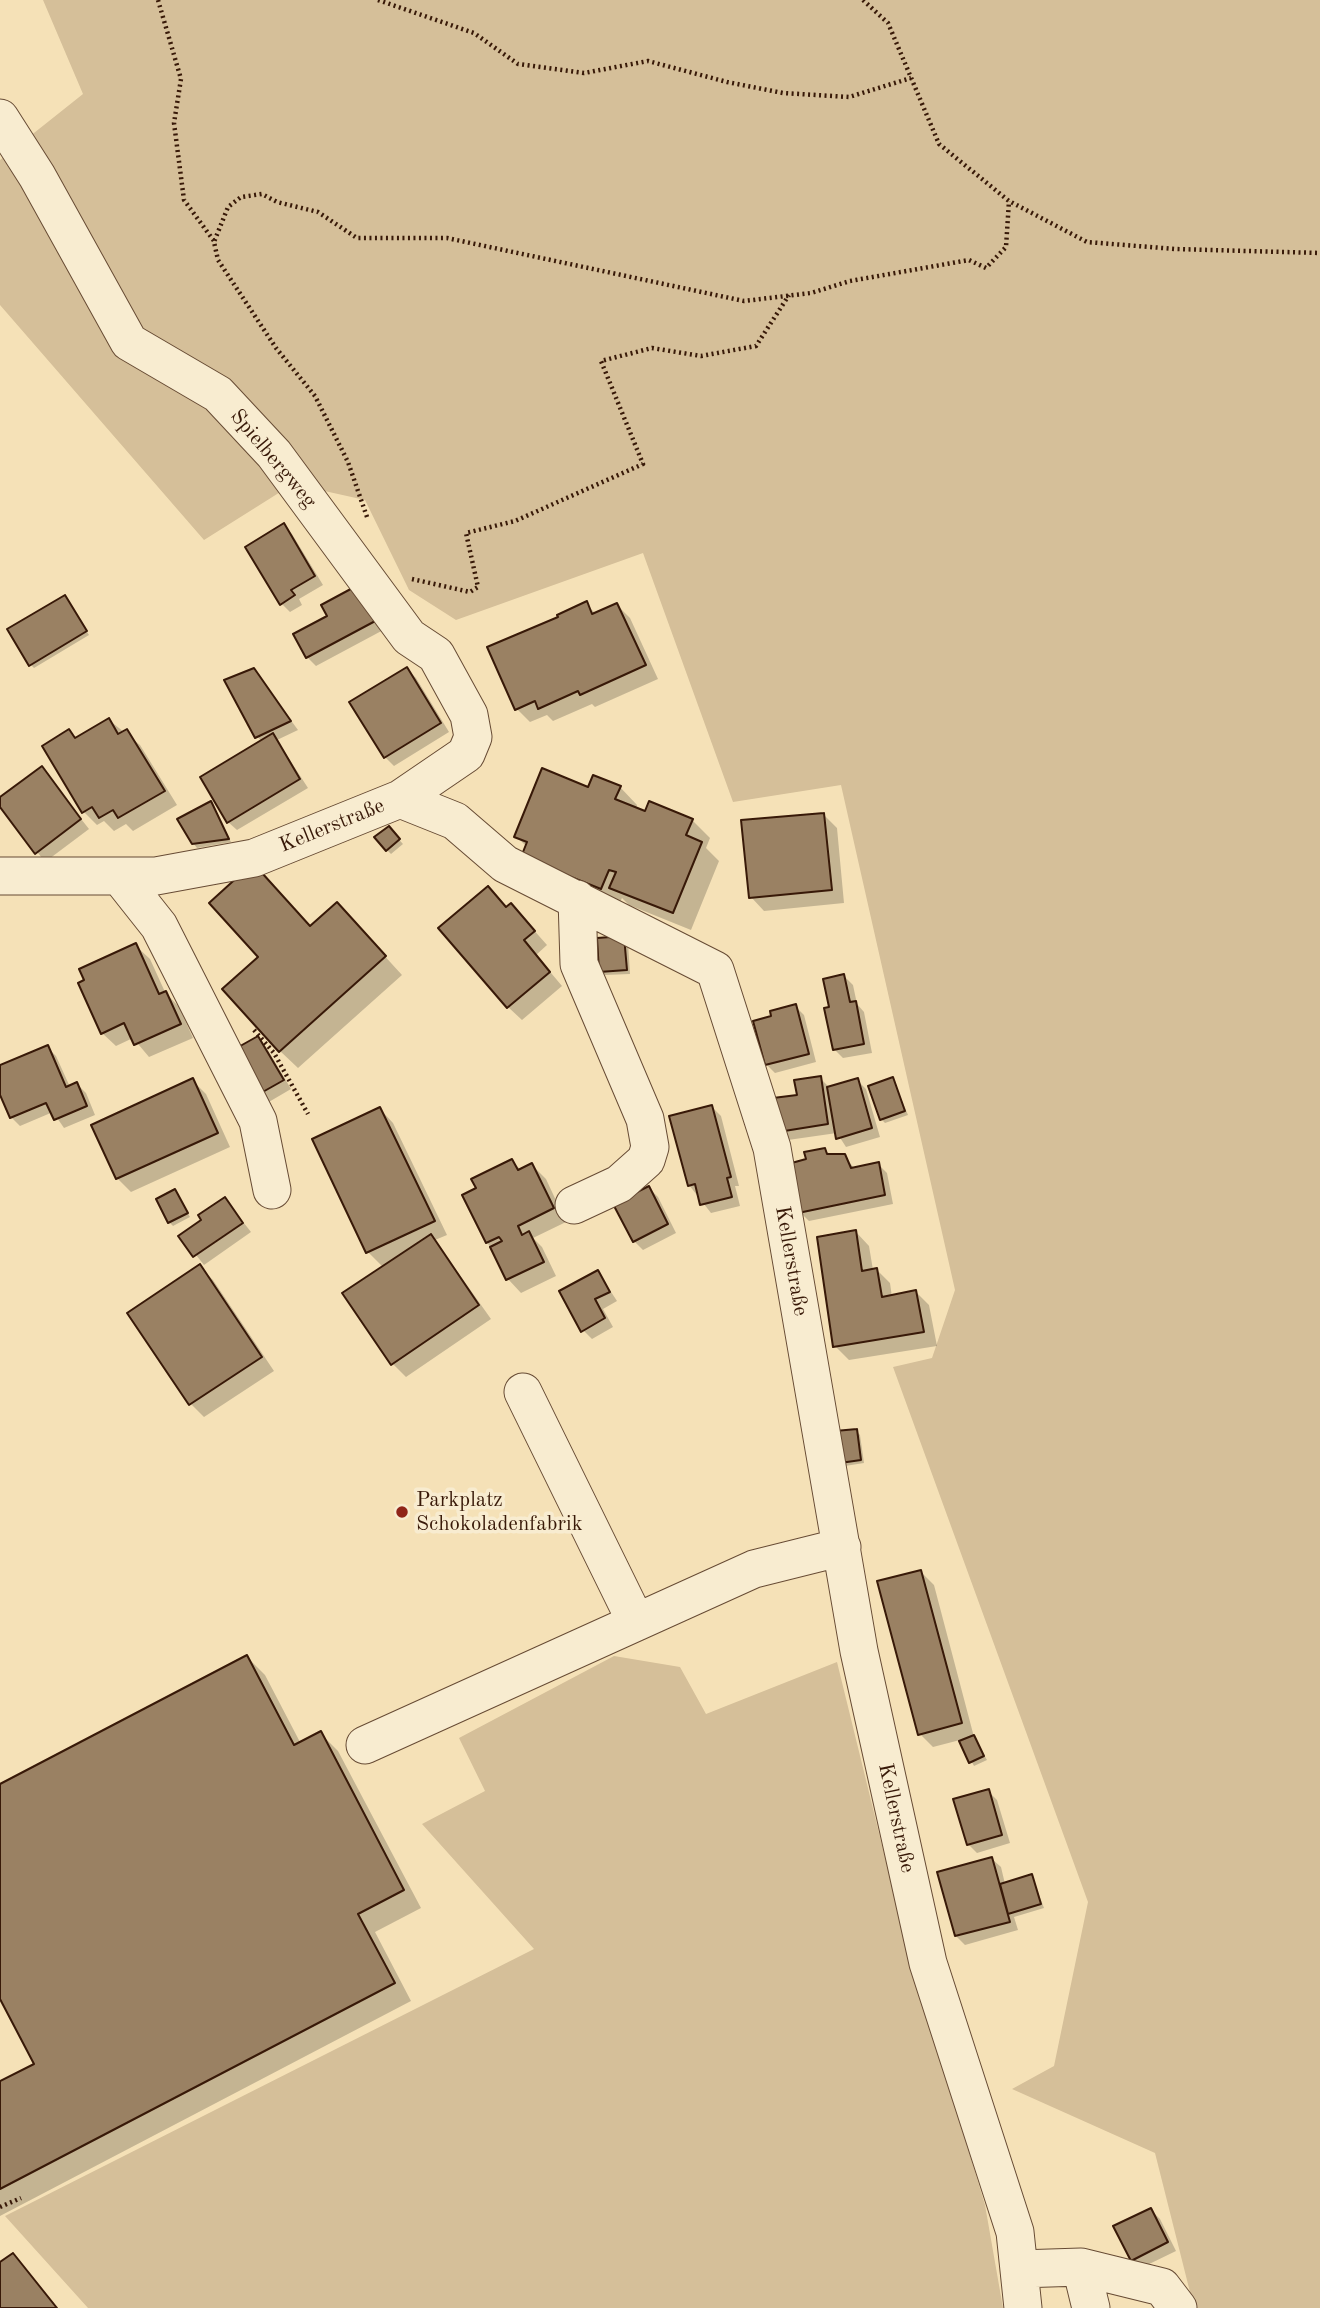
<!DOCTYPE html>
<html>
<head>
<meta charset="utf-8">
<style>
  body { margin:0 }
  canvas { display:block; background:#f5e1b7 }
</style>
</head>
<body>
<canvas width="1320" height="2308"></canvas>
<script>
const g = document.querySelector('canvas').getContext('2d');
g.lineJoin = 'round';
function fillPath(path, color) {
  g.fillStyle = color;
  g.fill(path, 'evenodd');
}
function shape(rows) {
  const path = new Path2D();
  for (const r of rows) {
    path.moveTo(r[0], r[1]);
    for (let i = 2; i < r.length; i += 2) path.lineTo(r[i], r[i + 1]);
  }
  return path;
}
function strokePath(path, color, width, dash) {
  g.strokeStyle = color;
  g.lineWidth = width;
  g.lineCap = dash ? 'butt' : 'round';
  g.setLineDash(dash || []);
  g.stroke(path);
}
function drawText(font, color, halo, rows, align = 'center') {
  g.font = font + ' "Old Standard TT",serif';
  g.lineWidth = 7;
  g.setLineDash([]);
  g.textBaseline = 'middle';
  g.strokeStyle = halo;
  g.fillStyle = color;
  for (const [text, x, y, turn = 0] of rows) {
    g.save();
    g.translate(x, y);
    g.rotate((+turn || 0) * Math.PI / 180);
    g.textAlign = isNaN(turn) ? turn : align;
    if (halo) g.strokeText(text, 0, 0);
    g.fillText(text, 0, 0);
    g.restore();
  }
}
const green = shape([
  [43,0,1320,0,1320,2308,1194,2308,1155,2153,1012,2089,1054,2066,1088,1902,893,1367,932,1358,955,1290,841,785,733,802,643,553,456,620,409,590,365,500,293,484,204,540,0,305,0,160,83,94],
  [614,1656,680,1667,706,1714,837,1662,906,1943,985,2205,1003,2308,88,2308,5,2216,534,1949,422,1824,485,1791,459,1738]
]);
const shadow = shape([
  [283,526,292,534,323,585,299,599,302,605,290,612,281,603],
  [360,586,387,628,316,666,307,657],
  [65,597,89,635,34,668,30,664],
  [586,604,596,614,617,605,630,618,658,679,595,707,592,704,553,721,547,715,530,722,517,709,560,618],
  [407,669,416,678,449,732,394,766,385,757],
  [254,670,298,730,277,740,308,788,237,830,228,822,262,742,257,736],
  [109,720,140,745,177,805,133,831,126,824,114,831,104,821,97,825,83,811,69,731,77,739],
  [41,768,89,829,45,862,0,804,0,799],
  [620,787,637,805,636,809,692,820,710,838,706,848,719,861,691,930,629,905,622,898,618,906,540,874,527,847,516,836,589,789],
  [210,803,231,842,197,848,193,843],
  [824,815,837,828,844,903,764,911,751,897],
  [392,832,403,844,391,854,387,850],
  [337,904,402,975,298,1068,280,1051,260,957,311,928],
  [507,908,524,919,547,945,536,955,562,986,522,1020,508,1007],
  [628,942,630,974,605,975,601,971],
  [136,946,150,959,165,992,179,1007,193,1038,149,1057,133,1038,116,1046,102,1033],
  [844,976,853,985,857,1004,864,1012,872,1053,843,1058,834,1049,831,1009],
  [795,1006,804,1015,816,1062,775,1073,766,1064],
  [257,1038,266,1047,291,1089,262,1106],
  [47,1047,56,1056,70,1087,77,1084,86,1093,95,1115,64,1128,53,1112,20,1126,11,1117,0,1091,0,1067],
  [820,1078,830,1088,857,1080,866,1089,880,1137,846,1147,837,1133,788,1140,779,1131],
  [893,1079,908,1115,885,1123,881,1119],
  [192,1080,206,1094,230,1147,131,1192,117,1178,93,1125],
  [712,1107,721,1116,739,1186,735,1186,740,1206,711,1213,689,1185],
  [380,1109,393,1123,447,1235,435,1240,491,1319,406,1377,393,1364,383,1267,368,1252],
  [825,1150,831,1155,844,1156,855,1169,878,1164,887,1173,893,1204,809,1221,800,1212,808,1160],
  [512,1161,522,1171,532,1165,546,1179,566,1222,533,1238,542,1247,556,1276,521,1293,508,1279,487,1242,478,1189],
  [649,1188,658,1197,676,1233,643,1250,634,1241],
  [175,1191,190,1217,173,1226,169,1222],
  [225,1199,251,1232,204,1265,181,1236,204,1220],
  [856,1232,869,1246,873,1270,877,1270,890,1283,892,1297,916,1292,929,1305,937,1346,849,1360,835,1346],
  [200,1267,213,1280,274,1371,204,1417,191,1404],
  [598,1272,617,1301,603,1309,613,1327,592,1339,583,1330],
  [856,1431,860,1435,864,1463,845,1466,837,1433],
  [921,1572,934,1585,974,1737,987,1760,974,1766,960,1740,933,1747,920,1734],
  [247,1657,265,1675,301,1744,320,1733,338,1751,421,1908,375,1932,411,2001,0,2216,0,2083,36,2064,0,1995,0,1786],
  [988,1791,997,1800,1010,1843,977,1853,968,1844],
  [992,1859,1001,1867,1005,1884,1032,1876,1044,1908,1014,1917,1018,1930,965,1945,956,1936],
  [1151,2210,1160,2219,1176,2251,1141,2268,1132,2260]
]);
const building = shape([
  [284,523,315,576,291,590,295,595,280,605,245,547,284,523],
  [360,584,379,619,306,658,293,634,327,616,321,605,360,584],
  [65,595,87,631,29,666,7,629,65,595],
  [587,601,592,614,617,603,646,665,580,695,578,691,538,709,535,701,515,710,487,647,558,617,557,615,587,601],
  [407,667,441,723,384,758,349,702,407,667],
  [254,668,291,721,255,738,224,680,254,668],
  [109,718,118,734,127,729,165,791,118,818,113,810,99,818,92,807,82,813,42,746,69,729,75,738,109,718],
  [273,733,300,779,227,823,200,777,273,733],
  [42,766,81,819,35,854,0,807,0,797,42,766],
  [542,768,588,787,593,775,621,786,615,799,645,811,649,801,693,819,686,835,702,842,673,913,609,888,616,872,609,870,601,889,521,857,527,842,514,837,542,768],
  [211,801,229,839,192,844,177,819,211,801],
  [824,813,832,890,749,898,741,820,824,813],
  [389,826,400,839,386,851,374,837,389,826],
  [253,863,310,926,337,902,386,956,279,1052,222,989,258,957,209,903,253,863],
  [488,886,506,907,511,903,535,931,524,940,550,972,507,1008,438,928,488,886],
  [624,936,627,970,599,972,597,938,624,936],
  [136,943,159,994,166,991,181,1024,134,1045,124,1023,101,1034,78,983,84,980,79,969,136,943],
  [844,974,850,1002,856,1001,864,1044,833,1050,824,1008,829,1007,823,979,844,974],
  [796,1004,809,1054,765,1065,753,1021,771,1016,770,1011,796,1004],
  [258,1036,284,1080,252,1098,226,1054,258,1036],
  [48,1045,66,1087,77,1082,87,1106,54,1120,46,1103,10,1118,0,1095,0,1065,48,1045],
  [821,1076,828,1124,778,1132,773,1098,797,1095,794,1080,821,1076],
  [893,1077,905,1111,880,1120,868,1086,893,1077],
  [193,1078,218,1133,116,1179,91,1125,193,1078],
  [858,1078,872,1128,836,1139,827,1087,858,1078],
  [712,1105,731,1177,727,1178,732,1197,700,1205,695,1184,688,1186,669,1116,712,1105],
  [380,1107,435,1221,366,1253,312,1139,380,1107],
  [825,1148,827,1154,845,1154,851,1168,879,1162,885,1195,798,1213,788,1164,806,1159,804,1152,825,1148],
  [512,1159,518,1170,532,1163,554,1208,518,1226,522,1235,529,1231,544,1262,506,1280,490,1247,502,1241,499,1237,486,1243,462,1195,476,1188,471,1179,512,1159],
  [649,1186,668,1224,633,1242,613,1204,649,1186],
  [175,1189,188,1213,168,1223,156,1199,175,1189],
  [225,1197,243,1223,193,1257,178,1236,201,1220,198,1215,225,1197],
  [856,1230,862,1271,877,1268,882,1297,916,1290,924,1332,833,1347,817,1237,856,1230],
  [431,1234,479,1305,391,1365,342,1293,431,1234],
  [200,1264,262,1357,189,1405,127,1313,200,1264],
  [598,1270,610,1292,595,1299,605,1318,581,1332,559,1291,598,1270],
  [857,1429,861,1460,840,1463,835,1431,857,1429],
  [921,1570,962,1723,918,1735,877,1581,921,1570],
  [247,1655,294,1745,321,1731,404,1890,358,1914,395,1983,0,2189,0,2081,34,2064,0,1999,0,1784,247,1655],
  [974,1735,984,1756,969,1763,959,1741,974,1735],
  [989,1789,1002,1835,967,1845,953,1799,989,1789],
  [992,1857,1010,1922,955,1936,937,1872,992,1857],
  [1032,1874,1041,1904,1008,1914,1000,1884,1032,1874],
  [1151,2208,1168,2242,1131,2261,1113,2226,1151,2208],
  [13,2253,57,2308,0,2308,0,2262,13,2253]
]);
const path = shape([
  [158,0,181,79,174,123,184,200,214,241],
  [378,0,474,33,518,64,584,73,648,61,727,82,783,93,849,97,911,78],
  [863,0,888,23,939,144,1009,201,1087,242,1175,249,1320,253],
  [367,517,348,462,315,396,276,348,218,260,214,242,228,207,241,197,262,194,277,202,318,212,357,238,447,238,744,301,811,293,850,281,969,260,986,268,1006,247,1009,201],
  [412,579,470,592,478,587,466,533,515,521,643,464,601,361,652,348,701,356,756,346,789,295],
  [254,1030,274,1053,308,1114],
  [0,2207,21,2198]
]);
const minor = shape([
  [0,118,37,176,129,342,218,394,274,454,409,637,436,655,469,715,473,737,466,754,400,799,254,858,156,876,0,876],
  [400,799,455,821,505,864,715,970,772,1148,859,1651,928,1963,1015,2232,1023,2308],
  [121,878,159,926,258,1121,272,1190],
  [574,1205,619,1184,646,1160,650,1147,645,1119,579,964,577,899],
  [523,1392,636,1622],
  [365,1745,754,1569,842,1547],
  [1019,2269,1081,2267],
  [1091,2308,1081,2267,1162,2287,1178,2308]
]);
const markers = [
  [402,1512,7,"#8f2418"]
];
const streetNames = [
  ["Spielbergweg",273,459,50],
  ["Kellerstraße",332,826,-22],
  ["Kellerstraße",791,1261,80],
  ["Kellerstraße",896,1818,78]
];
const poiNames = [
  ["Parkplatz",416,1500],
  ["Schokoladenfabrik",416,1524]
];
fillPath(green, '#d5bf99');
fillPath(shadow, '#0003');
fillPath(building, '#9a8163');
strokePath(building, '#381908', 2);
strokePath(minor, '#674b34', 39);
strokePath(path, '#381908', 4.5, [2, 3.5]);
strokePath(minor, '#f8ecd0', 37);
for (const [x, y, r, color] of markers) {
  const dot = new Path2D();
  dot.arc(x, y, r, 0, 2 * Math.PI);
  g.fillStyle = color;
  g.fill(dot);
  strokePath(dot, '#f8ecd0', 2.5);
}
drawText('21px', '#381908', '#f8ecd0', streetNames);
drawText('21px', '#381908', '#f8ecd0', poiNames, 'left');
</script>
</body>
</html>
